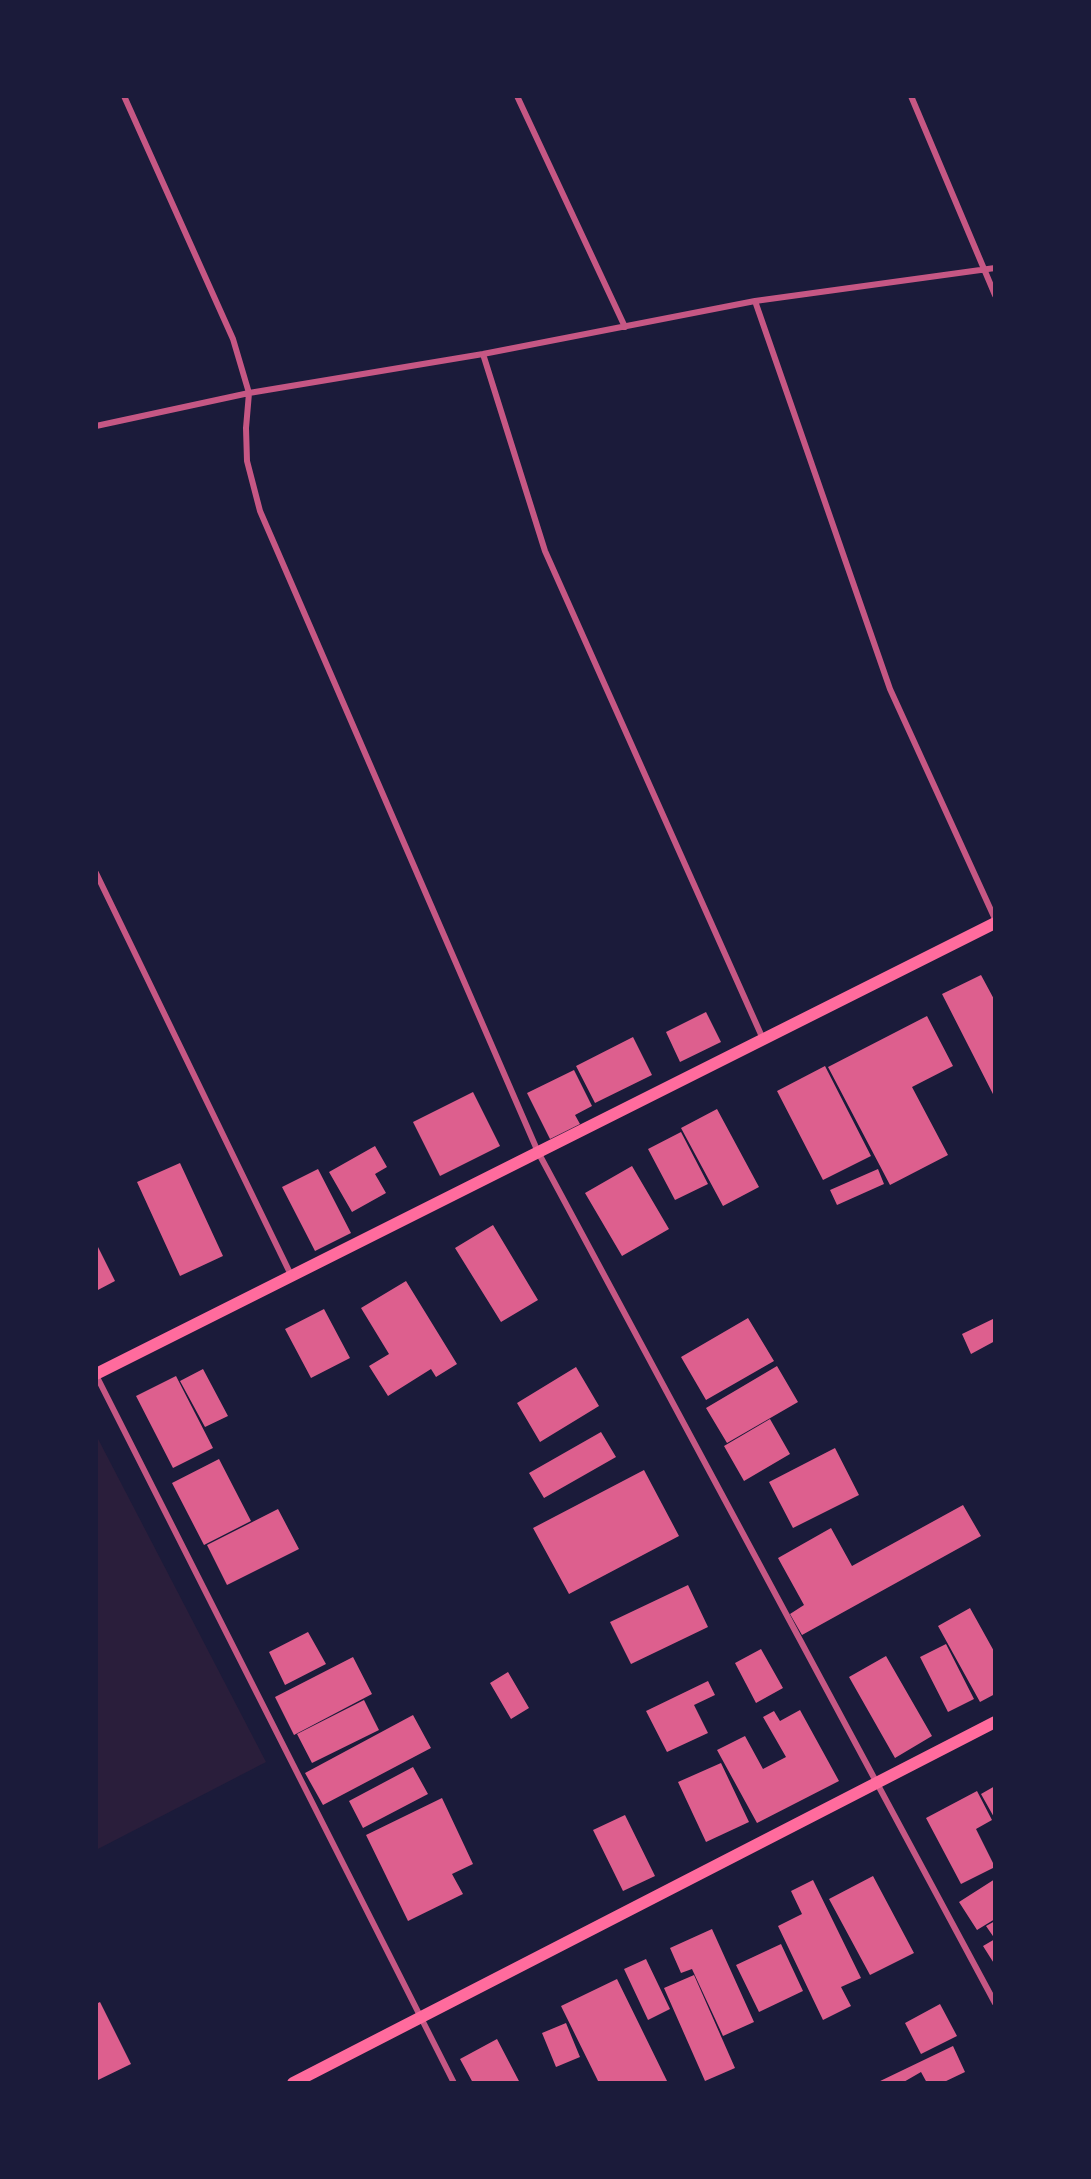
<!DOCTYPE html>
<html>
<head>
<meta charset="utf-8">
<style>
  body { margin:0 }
  #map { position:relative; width:1091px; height:2179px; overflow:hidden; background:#1b1b3a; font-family:Karla,sans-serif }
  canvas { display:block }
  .frame { position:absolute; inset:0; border:98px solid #1b1b3a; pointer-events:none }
</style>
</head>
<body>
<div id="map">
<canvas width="1091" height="2179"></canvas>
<div class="frame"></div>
</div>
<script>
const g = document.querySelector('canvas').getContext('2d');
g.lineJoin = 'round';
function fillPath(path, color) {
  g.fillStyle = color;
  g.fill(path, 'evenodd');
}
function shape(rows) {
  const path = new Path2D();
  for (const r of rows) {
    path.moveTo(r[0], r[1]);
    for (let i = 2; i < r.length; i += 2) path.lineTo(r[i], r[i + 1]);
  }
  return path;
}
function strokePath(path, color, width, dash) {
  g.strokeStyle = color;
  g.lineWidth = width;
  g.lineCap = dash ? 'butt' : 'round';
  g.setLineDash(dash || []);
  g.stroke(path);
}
const green = shape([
  [96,1435,266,1762,96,1850]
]);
const building = shape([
  [981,975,995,1001,995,1098,942,994],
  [706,1012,721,1042,680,1062,666,1032],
  [927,1016,953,1066,912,1087,948,1155,890,1185,828,1067],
  [633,1037,652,1075,595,1103,576,1066],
  [825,1066,871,1156,823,1180,777,1091],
  [574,1070,592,1106,575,1115,580,1124,550,1139,527,1093],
  [473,1092,500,1146,440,1176,413,1122],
  [717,1109,759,1187,723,1206,681,1128],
  [681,1132,708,1184,675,1200,648,1149],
  [375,1146,387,1167,375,1174,386,1193,352,1212,329,1172],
  [180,1163,223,1256,180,1276,137,1182],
  [632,1166,669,1229,622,1256,585,1193],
  [318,1169,351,1233,315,1251,282,1187],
  [878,1169,884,1184,837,1205,830,1190],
  [493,1225,538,1300,501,1322,455,1248],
  [96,1243,115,1281,96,1291],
  [406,1281,457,1364,436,1377,431,1369,388,1396,369,1366,389,1354,361,1308],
  [324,1309,350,1358,311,1378,285,1329],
  [748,1318,774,1361,706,1400,681,1357],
  [995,1318,995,1341,971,1354,962,1334],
  [777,1366,798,1402,727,1443,706,1408],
  [576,1367,599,1406,540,1442,517,1403],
  [203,1369,228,1416,205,1427,180,1381],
  [176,1376,213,1448,173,1468,136,1396],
  [770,1419,790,1454,744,1481,724,1446],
  [601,1432,616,1457,544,1498,529,1473],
  [835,1448,859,1495,793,1528,769,1482],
  [219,1459,251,1521,204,1545,172,1483],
  [644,1470,679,1536,569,1594,533,1528],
  [963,1505,981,1536,802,1635,790,1614,804,1605,778,1558,831,1528,852,1566],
  [278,1509,299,1549,227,1585,207,1545],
  [688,1585,708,1627,631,1664,610,1622],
  [970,1608,995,1653,995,1694,980,1702,938,1626],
  [308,1632,326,1664,285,1685,269,1652],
  [946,1644,974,1699,948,1712,920,1657],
  [761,1649,783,1688,756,1703,735,1663],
  [886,1656,932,1736,895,1758,849,1677],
  [353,1657,372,1694,294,1735,275,1697],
  [508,1672,529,1708,511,1719,490,1683],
  [708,1681,715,1695,694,1705,708,1733,667,1752,646,1711],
  [364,1700,379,1730,312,1763,297,1734],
  [800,1710,839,1781,757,1823,717,1750,745,1736,763,1769,786,1757,763,1717,774,1711,780,1721],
  [413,1715,431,1748,323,1805,305,1773],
  [721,1763,749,1822,706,1842,678,1782],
  [413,1767,428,1794,363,1828,349,1801],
  [995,1786,995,1819,981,1794],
  [977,1791,992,1820,976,1829,995,1867,961,1884,926,1818],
  [442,1798,473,1864,452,1874,463,1894,408,1921,366,1835],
  [625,1815,655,1876,623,1891,593,1830],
  [873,1876,914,1953,870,1975,829,1899],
  [995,1879,995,1919,977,1930,959,1902],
  [813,1880,861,1978,841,1987,851,2006,823,2020,778,1926,802,1914,791,1891],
  [995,1921,995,1965,983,1946,995,1939,986,1926],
  [712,1929,754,2022,723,2036,692,1969,681,1973,670,1948],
  [781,1944,803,1991,759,2012,736,1965],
  [646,1959,670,2009,648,2020,624,1969],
  [694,1975,735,2068,705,2081,664,1988],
  [617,1979,668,2083,599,2083,561,2006],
  [100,2002,131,2064,96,2081,96,2004],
  [940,2004,957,2036,921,2054,905,2023],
  [566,2023,580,2057,556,2067,542,2033],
  [497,2039,520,2083,473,2083,460,2059],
  [953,2046,965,2072,942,2083,927,2083,921,2072,902,2083,876,2083]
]);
const minor = shape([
  [124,96,233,339,249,393,246,428,247,461,260,511,538,1152,995,2003],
  [517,96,625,327],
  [911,96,995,295],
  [755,301,890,689,995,919],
  [483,354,545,551,763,1039],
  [96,426,249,393,483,354,755,301,995,268],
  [96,873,291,1275],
  [96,1375,454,2083]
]);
const secondary = shape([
  [96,1374,995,923],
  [293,2083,995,1722]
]);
fillPath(green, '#2a1e3b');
fillPath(building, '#dd5f8e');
strokePath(minor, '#c65784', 6);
strokePath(secondary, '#ff6b9d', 12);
</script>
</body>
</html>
